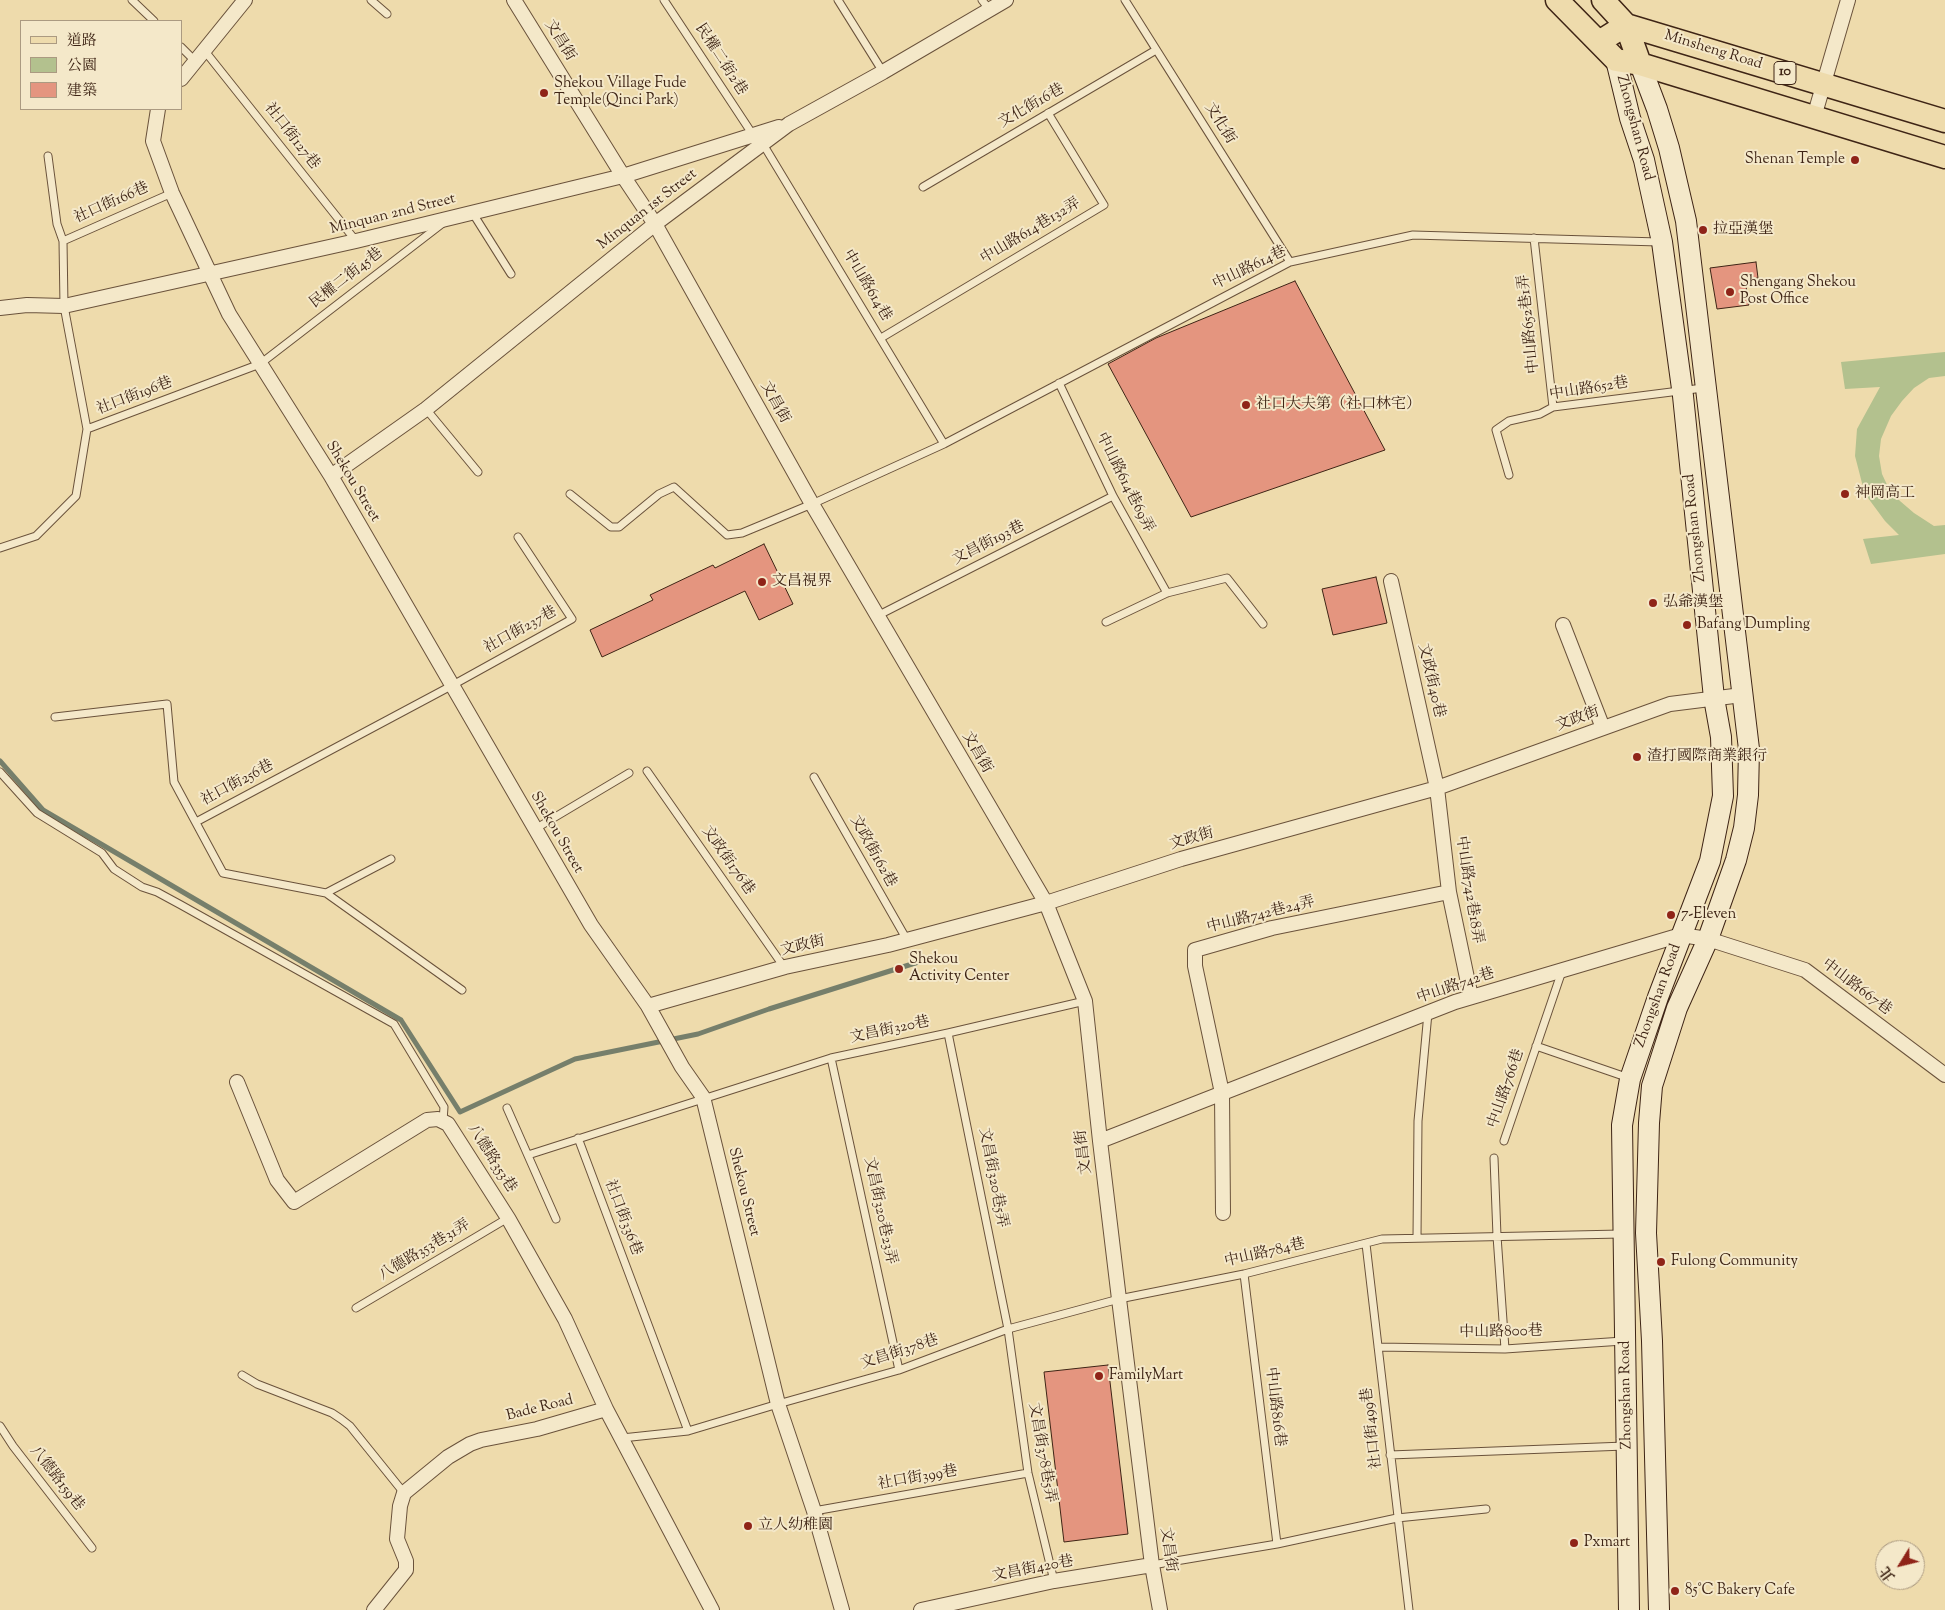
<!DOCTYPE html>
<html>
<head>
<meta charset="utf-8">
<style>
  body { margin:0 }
  #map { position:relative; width:1945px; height:1610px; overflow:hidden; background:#eedbac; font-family:"Sorts Mill Goudy","Noto Serif TC",serif }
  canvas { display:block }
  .legend { position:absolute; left:20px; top:20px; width:162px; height:90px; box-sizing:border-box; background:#f4e8c9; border:1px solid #ab9a81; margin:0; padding:6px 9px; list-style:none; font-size:15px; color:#3e2415 }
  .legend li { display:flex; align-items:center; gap:10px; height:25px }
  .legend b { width:25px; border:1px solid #ab9a81 }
  .north { position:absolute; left:1875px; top:1540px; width:50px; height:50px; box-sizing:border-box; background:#f4e8c9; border:1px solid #ab9a81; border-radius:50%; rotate:234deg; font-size:14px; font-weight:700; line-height:20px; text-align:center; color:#3e2415 }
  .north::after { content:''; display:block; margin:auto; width:18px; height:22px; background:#8f2418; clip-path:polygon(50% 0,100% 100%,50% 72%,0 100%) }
</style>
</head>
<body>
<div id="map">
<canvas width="1945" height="1610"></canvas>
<ul class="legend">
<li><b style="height:6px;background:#eedbac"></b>道路</li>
<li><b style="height:14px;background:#b3c18e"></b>公園</li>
<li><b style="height:14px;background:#e4957f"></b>建築</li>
</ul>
<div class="north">北</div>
</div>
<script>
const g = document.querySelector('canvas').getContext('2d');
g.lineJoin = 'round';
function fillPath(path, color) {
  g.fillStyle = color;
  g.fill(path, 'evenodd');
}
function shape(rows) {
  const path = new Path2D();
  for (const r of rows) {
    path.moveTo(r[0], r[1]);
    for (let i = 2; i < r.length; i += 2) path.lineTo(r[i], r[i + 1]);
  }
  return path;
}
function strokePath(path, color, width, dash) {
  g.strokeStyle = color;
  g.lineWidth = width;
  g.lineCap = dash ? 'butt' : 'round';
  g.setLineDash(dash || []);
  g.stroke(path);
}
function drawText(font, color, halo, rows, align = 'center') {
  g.font = font + ' "Sorts Mill Goudy","Noto Serif TC",serif';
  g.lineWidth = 4;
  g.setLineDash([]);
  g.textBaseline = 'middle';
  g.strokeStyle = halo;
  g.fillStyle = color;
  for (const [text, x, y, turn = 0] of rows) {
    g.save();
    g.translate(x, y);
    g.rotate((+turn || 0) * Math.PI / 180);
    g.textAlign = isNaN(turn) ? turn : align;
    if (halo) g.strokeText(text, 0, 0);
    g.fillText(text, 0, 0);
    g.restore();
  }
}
const green = shape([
  [1945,352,1945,376,1929,378,1914,388,1902,401,1891,416,1881,439,1879,456,1882,474,1889,489,1900,501,1914,513,1934,526,1945,525,1945,554,1871,564,1863,539,1899,535,1885,521,1868,498,1862,483,1855,456,1857,429,1880,387,1845,389,1841,362]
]);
const stream = shape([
  [0,761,43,810,401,1020,460,1112,575,1059,698,1034,769,1009,928,959]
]);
const building = shape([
  [1756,262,1758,278,1745,280,1749,305,1717,309,1710,268,1756,262],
  [1295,281,1385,450,1191,517,1108,364,1156,338,1295,281],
  [764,544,793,604,759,620,745,591,602,657,590,630,653,600,650,595,713,565,715,568,764,544],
  [1376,577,1387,623,1333,635,1322,589,1376,577],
  [1108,1365,1128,1534,1064,1542,1044,1372,1108,1365]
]);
const lane = shape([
  [132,0,154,21],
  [371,0,387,14],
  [664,0,753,135],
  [838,0,883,72],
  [982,0,989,9],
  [1125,0,1290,262],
  [181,47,195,61],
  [204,50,356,241],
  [763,144,944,444],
  [923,187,1156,50],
  [472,212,511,274],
  [1534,238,1553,407],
  [63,241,172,193],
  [881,338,1104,205,1048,113],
  [1059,383,1113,496,1167,593],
  [426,409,478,472],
  [87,429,260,364,443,223],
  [1509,475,1496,430,1509,421,1540,414,1553,407,1703,388],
  [570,494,611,527,619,527,659,494,674,487,727,535,742,533,812,504,944,444,1290,262,1413,235,1659,242],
  [0,548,36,536,76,496,87,429,64,306,63,241,57,224,48,156],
  [877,616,1113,496],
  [1106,622,1167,593,1227,578,1263,624],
  [55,717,167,704,174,782,223,873,326,893,462,990],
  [647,771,784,967],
  [0,772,37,813,102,853,114,869,142,887,157,892,181,905,394,1024,444,1107,443,1121],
  [814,777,907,940],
  [196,822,451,686,572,619,518,537],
  [535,829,629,773],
  [326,893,391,859],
  [948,1033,1008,1329,1028,1473,1054,1581],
  [1536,1046,1629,1078],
  [831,1058,899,1370],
  [507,1108,556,1219],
  [578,1138,688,1431],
  [1504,1141,1562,971],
  [528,1155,831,1058,948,1033,1085,1001],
  [1494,1158,1497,1236,1505,1349],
  [1417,1238,1418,1121,1428,1013],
  [1366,1244,1409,1610],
  [1244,1274,1277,1544],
  [356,1308,508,1218],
  [1378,1347,1505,1349,1623,1341],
  [242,1375,257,1384,332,1413,341,1419,350,1426,404,1493],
  [0,1426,13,1446,92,1548],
  [622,1438,688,1431,778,1404,899,1370,1008,1329,1119,1299,1244,1274,1382,1239,1621,1234],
  [1390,1455,1625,1446],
  [814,1511,1028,1473],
  [1152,1565,1277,1544,1397,1518,1486,1509]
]);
const street = shape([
  [514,0,623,176,655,224,812,504,1046,903,1085,1001,1100,1141,1119,1299,1152,1565,1160,1610],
  [181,79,245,0],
  [158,109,153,141,172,193,229,314,331,476,591,925,648,1006,682,1067,703,1097,778,1404,814,1511,842,1610],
  [1814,117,1848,0],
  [0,308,27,305,64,306,356,241,623,176,779,127],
  [331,476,426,409,655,224,789,124,883,72,1006,0],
  [1391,581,1437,788,1449,892,1471,997],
  [1563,625,1603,728],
  [648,1006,785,967,888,945,1046,903,1181,859,1437,788,1670,704,1742,695],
  [237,1082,277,1180,294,1202,427,1120,438,1119,448,1124,508,1218,565,1319,606,1409],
  [1100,1141,1455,1002,1681,935,1708,939,1805,970,1945,1075],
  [1223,1213,1222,1093,1195,966,1195,950,1272,928,1449,892],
  [374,1610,406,1570,406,1561,397,1539,400,1506,404,1493,448,1457,470,1444,481,1440,537,1429,606,1409,712,1610],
  [921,1610,1054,1581,1152,1565]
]);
const secondary = shape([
  [1616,60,1630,118,1644,160,1662,242,1683,396,1714,698,1721,737,1723,796,1710,861,1658,997,1630,1079,1622,1125,1629,1610],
  [1640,64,1657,109,1669,148,1686,221,1749,749,1748,795,1744,828,1736,860,1708,939,1677,1008,1652,1086,1649,1123,1646,1233,1652,1341,1659,1610]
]);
const primary = shape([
  [1557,0,1616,60,1640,64,1945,157],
  [1603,0,1626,25,1640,64],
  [1599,42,1626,25,1945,121]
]);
const markers = [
  [544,93,5,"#8f2418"],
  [1855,160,5,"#8f2418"],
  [1703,230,5,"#8f2418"],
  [1730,292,5,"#8f2418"],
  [1246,405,5,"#8f2418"],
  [1845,494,5,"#8f2418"],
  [762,582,5,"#8f2418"],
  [1653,603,5,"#8f2418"],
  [1687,625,5,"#8f2418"],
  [1637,757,5,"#8f2418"],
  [1671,915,5,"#8f2418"],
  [899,969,5,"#8f2418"],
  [1661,1262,5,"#8f2418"],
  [1099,1376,5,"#8f2418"],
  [748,1526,5,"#8f2418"],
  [1574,1543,5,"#8f2418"],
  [1675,1591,5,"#8f2418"]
];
const shields = [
  [1785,73,22]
];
const shieldNames = [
  ["10",1785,73]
];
const streetNames = [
  ["文昌街",559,41,58],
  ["Minsheng Road",1713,51,17],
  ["民權二街2巷",720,60,57],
  ["文化街16巷",1032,107,-30],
  ["文化街",1219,124,58],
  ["Zhongshan Road",1634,128,75],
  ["社口街127巷",291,137,52],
  ["社口街166巷",112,204,-24],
  ["Minquan 1st Street",648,210,-38],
  ["Minquan 2nd Street",393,215,-14],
  ["中山路614巷132弄",1031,232,-31],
  ["中山路614巷",1250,269,-26],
  ["民權二街45巷",347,279,-38],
  ["中山路614巷",866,286,59],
  ["中山路652巷1弄",1530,324,-96],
  ["中山路652巷",1589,390,-9],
  ["社口街196巷",135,397,-21],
  ["文昌街",774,403,61],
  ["Shekou Street",352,482,59],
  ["中山路614巷69弄",1124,483,63],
  ["Zhongshan Road",1696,528,-96],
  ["文昌街193巷",989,544,-27],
  ["社口街237巷",521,631,-29],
  ["文政街40巷",1430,681,77],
  ["文政街",1578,720,-20],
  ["文昌街",976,753,60],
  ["社口街256巷",238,784,-28],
  ["Shekou Street",556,833,60],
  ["文政街",1192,840,-16],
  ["文政街162巷",872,852,61],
  ["文政街176巷",727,861,55],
  ["中山路742巷18弄",1468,890,81],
  ["中山路742巷24弄",1261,916,-14],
  ["文政街",803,947,-13],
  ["中山路742巷",1456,987,-19],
  ["中山路667巷",1856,988,37],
  ["Zhongshan Road",1659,996,-70],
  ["文昌街320巷",890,1031,-12],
  ["中山路766巷",1507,1089,-71],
  ["文昌街",1085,1152,-97],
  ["八德路353巷",491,1159,58],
  ["文昌街320巷5弄",992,1178,79],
  ["Shekou Street",743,1192,76],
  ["文昌街320巷23弄",879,1211,78],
  ["社口街336巷",622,1218,69],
  ["八德路353巷31弄",425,1251,-31],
  ["中山路784巷",1265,1254,-13],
  ["中山路800巷",1501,1333,-1],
  ["文昌街378巷",900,1353,-18],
  ["Zhongshan Road",1627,1395,-91],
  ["中山路816巷",1274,1407,83],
  ["Bade Road",540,1409,-14],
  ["社口街499巷",1373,1428,-97],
  ["文昌街378巷5弄",1041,1453,80],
  ["八德路159巷",56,1479,52],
  ["社口街399巷",918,1479,-10],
  ["文昌街",1167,1550,82],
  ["文昌街420巷",1033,1570,-11]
];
const poiNames = [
  ["Shekou Village Fude",554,84],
  ["Temple(Qinci Park)",554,101],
  ["Shenan Temple",1845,160,"right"],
  ["拉亞漢堡",1713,230],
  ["Shengang Shekou",1740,283],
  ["Post Office",1740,300],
  ["社口大夫第（社口林宅）",1256,405],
  ["神岡高工",1855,494],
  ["文昌視界",772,582],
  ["弘爺漢堡",1663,603],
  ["Bafang Dumpling",1697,625],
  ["渣打國際商業銀行",1647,757],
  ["7-Eleven",1681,915],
  ["Shekou",909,960],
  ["Activity Center",909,977],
  ["Fulong Community",1671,1262],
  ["FamilyMart",1109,1376],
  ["立人幼稚園",758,1526],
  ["Pxmart",1584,1543],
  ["85°C Bakery Cafe",1685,1591]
];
fillPath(green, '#b3c18e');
strokePath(stream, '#767f6b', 5);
fillPath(building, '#e4957f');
strokePath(building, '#3e2415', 1);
strokePath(lane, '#6a523b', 9);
strokePath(street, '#6a523b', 16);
strokePath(secondary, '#3e2415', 22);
strokePath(primary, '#3e2415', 25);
strokePath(lane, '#f4e8c9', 7);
strokePath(street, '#f4e8c9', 14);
strokePath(secondary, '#f4e8c9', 20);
strokePath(primary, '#eedbac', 22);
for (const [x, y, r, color] of markers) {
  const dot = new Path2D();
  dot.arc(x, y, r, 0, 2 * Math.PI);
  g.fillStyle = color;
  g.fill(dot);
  strokePath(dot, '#f4e8c9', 2);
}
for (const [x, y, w] of shields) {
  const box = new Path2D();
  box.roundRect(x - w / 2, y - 11.5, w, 23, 4);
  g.fillStyle = '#f4e8c9';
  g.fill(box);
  strokePath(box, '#3e2415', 1);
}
drawText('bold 14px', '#3e2415', null, shieldNames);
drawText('15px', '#3e2415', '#f4e8c9', streetNames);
drawText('15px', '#3e2415', '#f4e8c9', poiNames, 'left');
</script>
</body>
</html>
